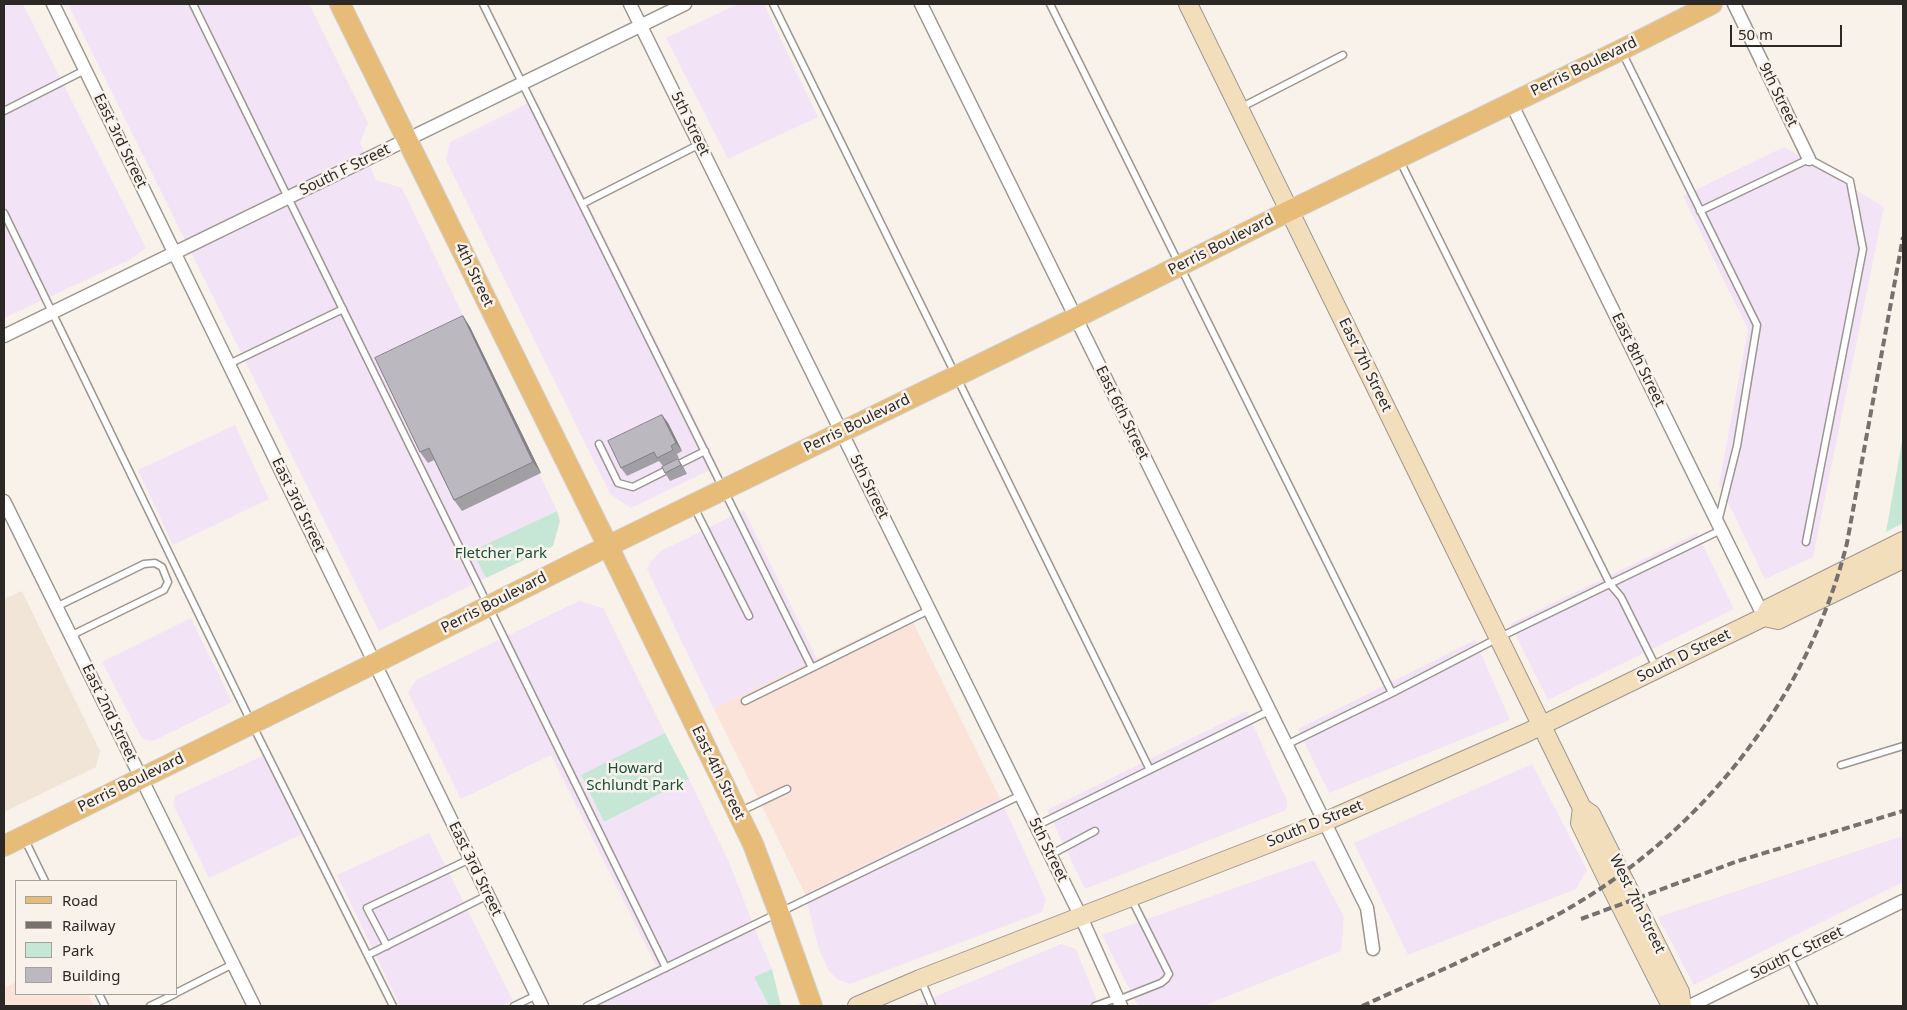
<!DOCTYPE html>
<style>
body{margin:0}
#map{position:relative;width:1907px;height:1010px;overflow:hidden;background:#f9f2eb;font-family:"Noto Sans",sans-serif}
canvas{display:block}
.frame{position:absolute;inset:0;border:5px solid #2b2826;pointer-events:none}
.legend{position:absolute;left:15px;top:880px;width:162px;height:115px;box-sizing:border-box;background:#f9f2eb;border:1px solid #a7a19c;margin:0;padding:6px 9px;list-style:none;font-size:15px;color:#2b2826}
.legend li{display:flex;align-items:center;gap:10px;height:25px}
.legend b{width:25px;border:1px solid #a7a19c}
.scale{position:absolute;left:1730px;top:25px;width:112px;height:22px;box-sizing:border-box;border:2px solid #2b2826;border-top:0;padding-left:6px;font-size:15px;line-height:18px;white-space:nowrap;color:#2b2826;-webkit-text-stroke:4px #f9f2eb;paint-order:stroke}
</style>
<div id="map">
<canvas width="1907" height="1010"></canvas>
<div class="frame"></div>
<ul class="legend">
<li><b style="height:6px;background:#e7bc79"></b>Road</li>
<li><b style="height:6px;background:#76716d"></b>Railway</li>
<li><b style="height:14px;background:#c7e7d6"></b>Park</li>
<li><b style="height:14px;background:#bbb8bf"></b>Building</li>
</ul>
<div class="scale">50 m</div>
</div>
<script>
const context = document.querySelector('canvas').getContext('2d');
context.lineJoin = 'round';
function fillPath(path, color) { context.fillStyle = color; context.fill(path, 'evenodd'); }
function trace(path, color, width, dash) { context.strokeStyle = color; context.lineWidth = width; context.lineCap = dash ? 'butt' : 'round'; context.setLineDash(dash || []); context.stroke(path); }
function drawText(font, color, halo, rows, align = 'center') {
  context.font = font + ' "Noto Sans",sans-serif'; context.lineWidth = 5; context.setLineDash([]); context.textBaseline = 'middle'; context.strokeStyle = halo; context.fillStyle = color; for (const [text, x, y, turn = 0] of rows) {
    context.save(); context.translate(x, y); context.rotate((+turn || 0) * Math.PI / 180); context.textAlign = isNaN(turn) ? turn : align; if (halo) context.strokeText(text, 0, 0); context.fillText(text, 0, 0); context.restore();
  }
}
fillPath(new Path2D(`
 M4,4H23L146,248L131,259L4,318Z
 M68,4H309L368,123L360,143L376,180L402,188L557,511L473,551L486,578L379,631Z
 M738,4H764L818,117L728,159L666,38Z
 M536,99L718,466L631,508L610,494L446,160L450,142Z
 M1784,147L1884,207L1813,557L1765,579L1719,484L1748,330L1683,196Z
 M235,425L269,499L173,545L138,470Z
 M744,510L817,659L714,709L647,569L651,561L661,551Z
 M1697,533L1734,609L1548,700L1510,624Z
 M579,601L603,608L665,733L581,776L604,822L689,779L729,862L757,934L772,969L754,977L769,1006H579L656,966L551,755L461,799L408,693L416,680Z
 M191,618L232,702L153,741L142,739L102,662Z
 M1475,640L1510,720L1329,793L1298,729Z
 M1247,711L1287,801L1286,810L1085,889L1047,810Z
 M265,755L302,834L209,878L174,806L175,796Z
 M1532,764L1587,870L1576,889L1408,955L1354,843Z
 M1000,798L1046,899L1042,912L850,984L837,979L829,971L819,950L805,894Z
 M429,833L513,1001L500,1006H400L337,875Z
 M1903,836V882L1694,985L1658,917Z
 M1314,860L1344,917L1341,951L1203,1006H1138L1102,935Z
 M1061,944L1076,949L1099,1006H913Z`), '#f3e3f6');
fillPath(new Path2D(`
 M22,591L100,751L96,767L4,812V599Z`), '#f1e5d8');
fillPath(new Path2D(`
 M909,614L1000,798L805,894L714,709Z
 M16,982V994H88L94,1006H4V988Z`), '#fce3d9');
fillPath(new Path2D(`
 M1903,436V523L1886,532Z
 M557,511L560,521L553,546L486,578L472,551Z
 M665,733L689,779L604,822L581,775Z
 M772,969L781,1006H769L754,977Z`), '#c7e7d6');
const lane = new Path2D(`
 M193,4L666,968
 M483,4L812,668
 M773,4L1150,770
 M1050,4L1392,693
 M1622,52L1757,325L1737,446L1718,522
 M1240,108L1343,55
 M4,111L85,70
 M1400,161L1610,584L1621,597L1656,667
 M582,204L700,144
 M1700,211L1809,159L1850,181L1863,249L1806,542
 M4,213L252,724L393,1006
 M229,364L343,309
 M599,444L618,483L633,487L705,451
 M694,507L749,616
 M56,607L144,564L155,563L162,567L168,582L164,590L70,636
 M745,701L929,610
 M1286,745L1392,693L1498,638L1721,530
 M1841,765L1903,746
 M741,811L787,789
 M1036,826L1269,711
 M25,840L45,881
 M1050,855L1095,831
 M387,946L367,908L470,859
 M368,955L488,895
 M1789,957L1814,1006
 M921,980L932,1006
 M176,993L233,964
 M99,994L105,1006
 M1118,1000L1161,983L1166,979L1169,974L1131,898
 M150,1006L175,994
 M514,1006L537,995
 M587,1006L1021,795
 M1095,1006L1117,998`);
const street = new Path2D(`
 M53,4L542,1006
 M630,4L1081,917L1121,1006
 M921,4L1367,908L1373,949
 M1734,4L1809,159
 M1511,103L1764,617
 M4,336L685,4
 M4,501L254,1006
 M1690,1006L1903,901`);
const secondary = new Path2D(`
 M1188,4L1582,808L1580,823L1609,883L1668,1000L1677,1006
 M1764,617L1769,608L1903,541
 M1582,808L1591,814L1680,992L1682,1006
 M857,1006L920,979L1324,822L1526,733L1764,617L1778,620L1903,559`);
const primary = new Path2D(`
 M340,4L608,546L753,844L779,913L812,1006
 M4,846L375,663L608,546L1075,318L1289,211L1621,50L1712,4`);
trace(lane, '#9c9690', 9);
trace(street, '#9c9690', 15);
trace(secondary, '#9c9690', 20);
trace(primary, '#d0d0cf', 22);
trace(lane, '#fff', 6);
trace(street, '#fff', 12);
trace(secondary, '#f3debc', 18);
trace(primary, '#e7bc79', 20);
trace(new Path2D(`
 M1581,919L1738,861L1903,811
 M1362,1006C1404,987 1447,968 1489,948C1517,935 1544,923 1571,907C1706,828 1809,695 1847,543L1903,237`), '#76716d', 4, [8, 4]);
fillPath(new Path2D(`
 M463,316L470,327L541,473L462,511L454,500L434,460L428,463L420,452Z
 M662,415L668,423L682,451L677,454L679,458L663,466L659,461L627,476L621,468Z
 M678,459L683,467L687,474L670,481L665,473Z`), '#a19ea4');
fillPath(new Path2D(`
 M463,316L470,327L541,473L533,462Z
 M662,415L668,423L682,451L676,443Z
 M678,459L683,467L687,474L681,465Z`), '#838186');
const building = new Path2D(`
 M463,316L533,462L454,500L429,448L420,452L375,358Z
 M662,415L676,443L671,446L673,450L657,458L654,452L621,468L608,441Z
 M678,459L681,465L665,473L662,467Z`);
fillPath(building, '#bbb8bf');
trace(building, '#838186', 1);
drawText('15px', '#2b2826', '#f9f2eb', [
 ["Perris Boulevard",1584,67,-26],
 ["9th Street",1778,95,64],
 ["5th Street",690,124,64],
 ["East 3rd Street",120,141,64],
 ["South F Street",345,170,-26],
 ["Perris Boulevard",1221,245,-27],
 ["4th Street",474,275,64],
 ["East 8th Street",1638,360,64],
 ["East 7th Street",1365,365,64],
 ["East 6th Street",1122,413,64],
 ["Perris Boulevard",857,424,-26],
 ["5th Street",869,487,64],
 ["East 3rd Street",298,505,64],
 ["Perris Boulevard",494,603,-27],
 ["South D Street",1684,656,-26],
 ["East 2nd Street",109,713,64],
 ["East 4th Street",718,773,64],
 ["Perris Boulevard",131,783,-26],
 ["South D Street",1315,824,-22],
 ["5th Street",1048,850,64],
 ["East 3rd Street",475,869,64],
 ["West 7th Street",1637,904,64],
 ["South C Street",1797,953,-26]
]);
drawText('15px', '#174f38', '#f9f2eb', [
 ["Fletcher Park",501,554],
 ["Howard",635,769],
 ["Schlundt Park",635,786]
]);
</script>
